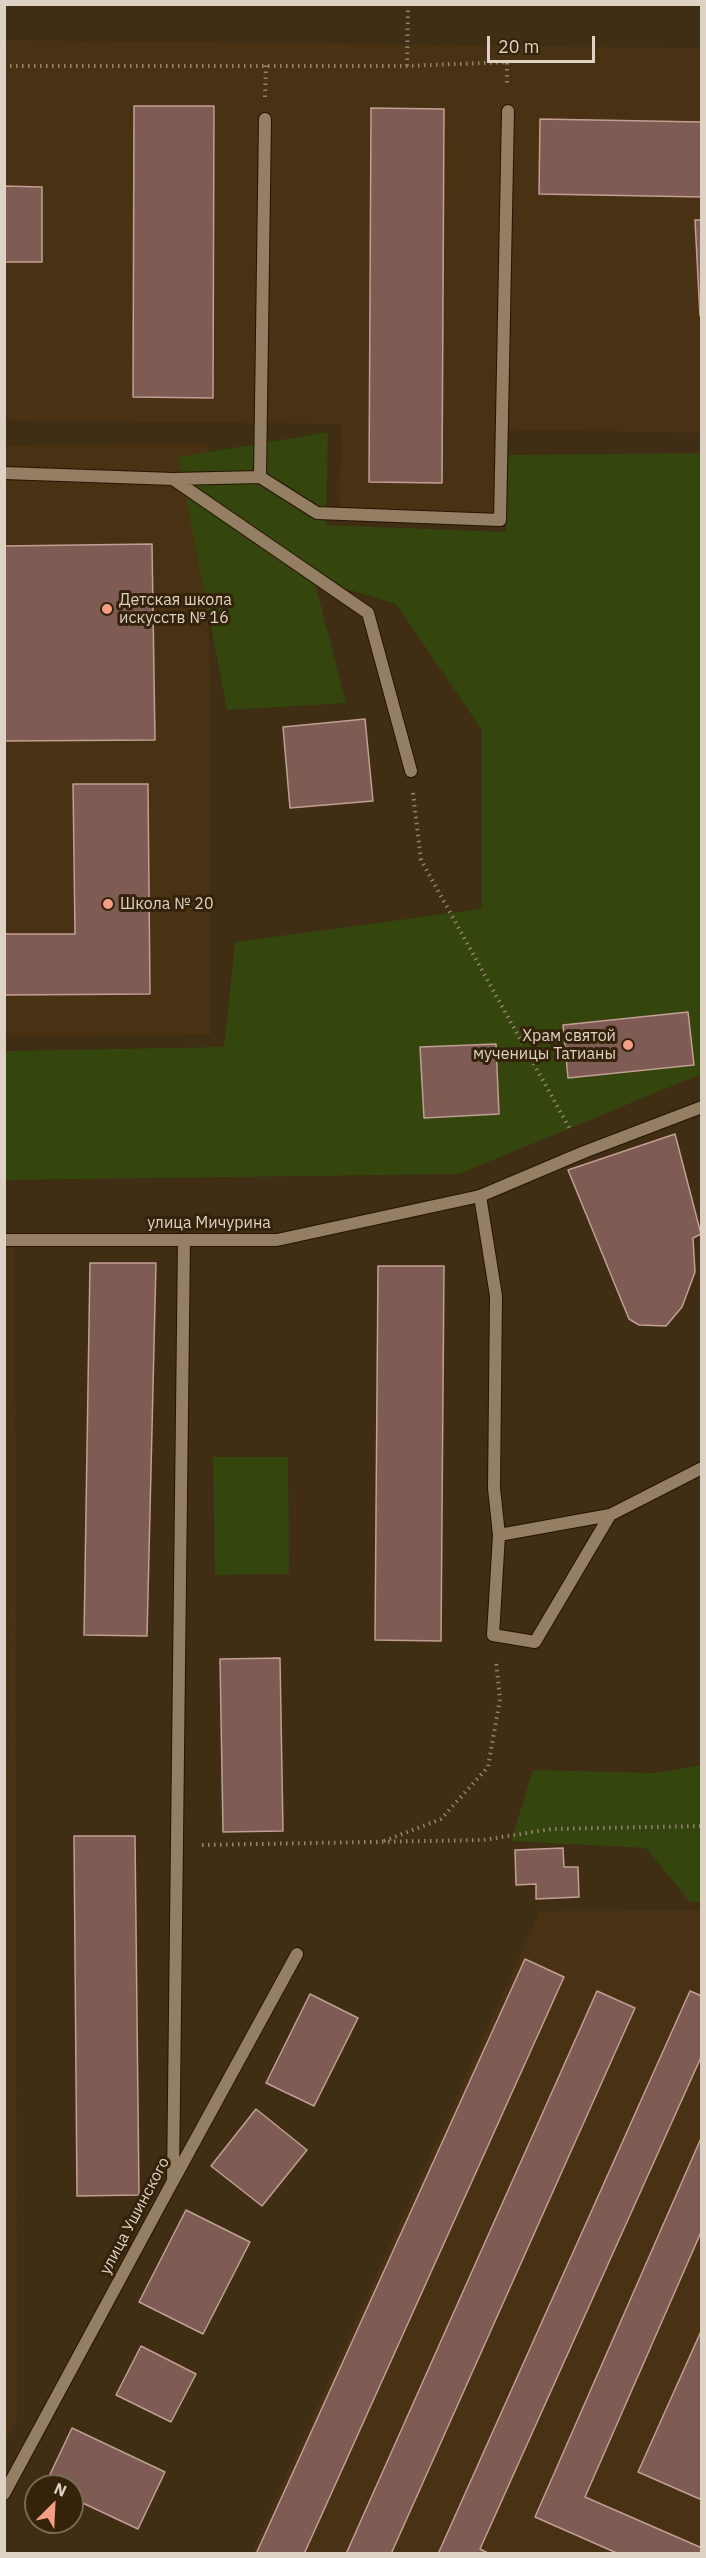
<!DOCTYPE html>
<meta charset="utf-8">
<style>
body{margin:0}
#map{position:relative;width:706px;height:2558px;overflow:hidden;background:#3f2d14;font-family:"IBM Plex Sans",sans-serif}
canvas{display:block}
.frame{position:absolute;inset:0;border:6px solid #ded2c4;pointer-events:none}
.north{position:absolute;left:24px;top:2474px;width:60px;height:60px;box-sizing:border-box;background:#34230a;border:2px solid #786954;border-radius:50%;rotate:24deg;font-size:16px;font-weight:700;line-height:24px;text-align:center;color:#ded2c4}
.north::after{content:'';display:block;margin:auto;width:21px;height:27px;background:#f49e86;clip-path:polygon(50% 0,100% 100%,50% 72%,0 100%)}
.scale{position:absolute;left:487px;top:36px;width:108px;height:27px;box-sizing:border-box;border:3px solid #ded2c4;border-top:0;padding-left:8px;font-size:18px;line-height:21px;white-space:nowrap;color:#ded2c4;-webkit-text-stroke:4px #34230a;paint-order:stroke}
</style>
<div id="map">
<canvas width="706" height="2558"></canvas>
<div class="frame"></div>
<div class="north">N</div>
<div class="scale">20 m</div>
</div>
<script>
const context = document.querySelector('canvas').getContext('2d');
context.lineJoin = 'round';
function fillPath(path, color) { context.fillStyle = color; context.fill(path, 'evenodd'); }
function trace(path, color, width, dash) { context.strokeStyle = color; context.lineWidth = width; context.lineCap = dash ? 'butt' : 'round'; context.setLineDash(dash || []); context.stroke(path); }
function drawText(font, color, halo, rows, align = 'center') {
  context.font = font + ' "IBM Plex Sans",sans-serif'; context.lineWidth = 6; context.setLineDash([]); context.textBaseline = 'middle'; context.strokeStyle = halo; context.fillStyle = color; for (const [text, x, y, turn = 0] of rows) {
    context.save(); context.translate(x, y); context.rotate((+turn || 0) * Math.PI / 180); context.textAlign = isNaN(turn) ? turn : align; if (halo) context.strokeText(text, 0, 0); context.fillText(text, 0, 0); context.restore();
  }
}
fillPath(new Path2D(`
 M4,40L701,48V433L494,429V522L339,518L341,424L5,420Z
 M208,444L211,1035L5,1036L4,445Z
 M5,1248H15L17,2418L5,2444Z
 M701,1910V2553L251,2554L540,1911Z`), '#493213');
fillPath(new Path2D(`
 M328,432L326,525L506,532L508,455L701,453V1074L459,1174L5,1180L4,1051L224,1047L235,942L482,909V730L396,604L314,579L346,703L227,710L178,457Z
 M213,1457H288L289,1574L215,1575Z
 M701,1765V1902H690L646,1848L511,1841L533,1770L655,1773Z`), '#34460e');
const building = new Path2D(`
 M134,106H214L213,398L133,397Z
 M371,108L444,109L442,483L369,482Z
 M540,119L702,122V197L539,194Z
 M4,186L42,187V262H4Z
 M695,220H702V316H700Z
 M152,544L155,740L4,741V546Z
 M365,719L373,801L290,808L283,727Z
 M73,784H148L150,994L4,995V934H75Z
 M688,1012L694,1065L568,1078L563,1025Z
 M496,1044L499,1114L424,1118L420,1047Z
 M675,1134L701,1234L693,1238L695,1272L682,1307L666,1326L639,1325L629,1319L568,1170Z
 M90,1263H156L147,1636L84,1635Z
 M378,1266H444L441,1641L375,1640Z
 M280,1658L283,1831L223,1832L220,1659Z
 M74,1836H135L139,2195L77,2196Z
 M563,1848L564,1867H578L579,1897L536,1899V1884L516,1885L515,1850Z
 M525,1959L564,1977L304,2554H256Z
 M597,1991L635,2008L391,2554H346Z
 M690,1991L702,1996V2055L480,2549L490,2554H438Z
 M310,1994L358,2018L314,2106L266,2083Z
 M256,2109L307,2150L262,2206L211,2166Z
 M702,2136V2230L585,2497L702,2548V2554H619L535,2517Z
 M186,2210L250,2242L203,2334L139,2302Z
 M702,2329V2500L638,2472Z
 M141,2346L196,2374L171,2422L116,2395Z
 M72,2428L165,2472L138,2529L72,2498V2486L45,2485Z`);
fillPath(building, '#7e5c54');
trace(building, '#c39e94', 1.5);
const lane = new Path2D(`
 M4,473L173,479L368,613L411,771
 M260,477L265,119
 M173,479L260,477L317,513L500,520L508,111
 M610,1515L535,1642L493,1635L499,1535L494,1488L496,1296L480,1196L584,1152L702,1107
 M499,1535L610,1515L702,1468
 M173,2181L297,1954`);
const street = new Path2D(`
 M4,1240H277L480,1196
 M4,2494L173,2181L184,1240`);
trace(lane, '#251400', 14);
trace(street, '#251400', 14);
trace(new Path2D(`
 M4,66H407L507,62V87
 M407,66L408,4
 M265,97L266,64
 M413,793L421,860L571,1131
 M384,1841L441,1819L488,1767L500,1699L496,1661
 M202,1845L483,1840L552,1829L702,1826`), '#928370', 4, [1.5, 4.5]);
trace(lane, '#947e64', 12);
trace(street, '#947e64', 12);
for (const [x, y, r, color] of [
 [107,609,6,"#f49e86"],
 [108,904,6,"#f49e86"],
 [628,1045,6,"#f49e86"]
]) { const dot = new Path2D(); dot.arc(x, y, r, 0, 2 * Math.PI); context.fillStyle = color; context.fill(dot); trace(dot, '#34230a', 2); }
drawText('16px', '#ded2c4', '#34230a', [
 ["Детская школа",119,600],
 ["искусств № 16",119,618],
 ["Школа № 20",120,904],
 ["Храм святой",616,1036,"right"],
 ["мученицы Татианы",616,1054,"right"]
], 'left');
drawText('16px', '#ded2c4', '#34230a', [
 ["улица Мичурина",209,1223],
 ["улица Ушинского",135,2216,-62]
]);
</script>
